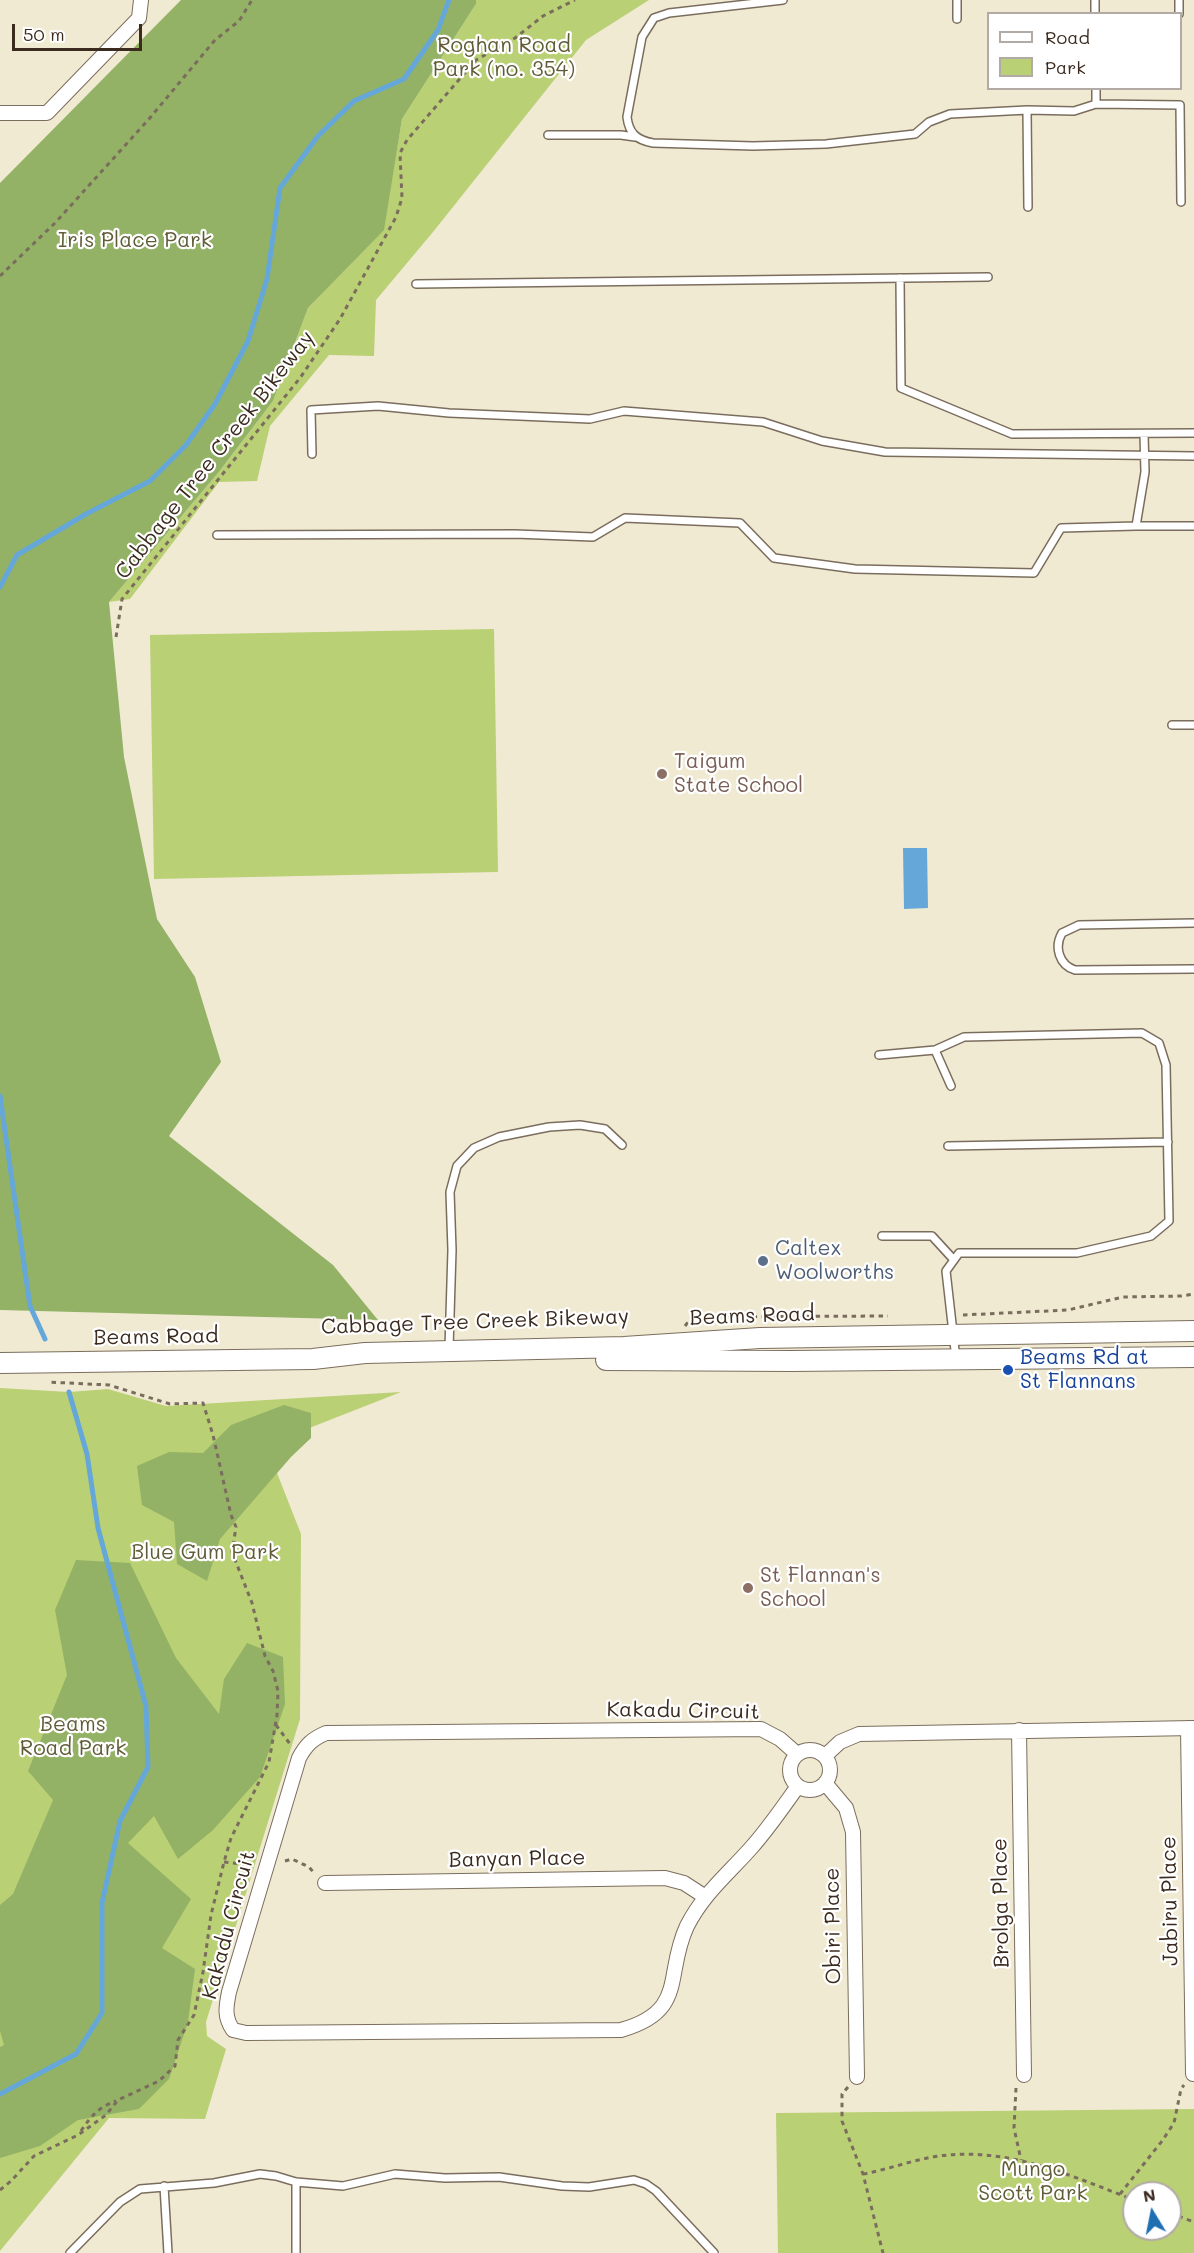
<!DOCTYPE html>
<style>
body{margin:0}
#map{position:relative;width:1194px;height:2253px;overflow:hidden;background:#f1ead3;font-family:Mali,sans-serif}
canvas{display:block}
.legend{position:absolute;left:987px;top:12px;width:195px;height:78px;box-sizing:border-box;background:#fff;border:2px solid #b1aaa5;margin:0;padding:8px 10px;list-style:none;font-size:18px;color:#3b2a1e}
.legend li{display:flex;align-items:center;gap:12px;height:30px}
.legend b{width:30px;border:2px solid #b1aaa5}
.north{position:absolute;left:1122px;top:2181px;width:60px;height:60px;box-sizing:border-box;background:#fff;border:2px solid #b1aaa5;border-radius:50%;rotate:350deg;font-size:16px;font-weight:700;line-height:24px;text-align:center;color:#3b2a1e}
.north::after{content:'';display:block;margin:auto;width:21px;height:27px;background:#1f6fb2;clip-path:polygon(50% 0,100% 100%,50% 72%,0 100%)}
.scale{position:absolute;left:12px;top:24px;width:130px;height:27px;box-sizing:border-box;border:3px solid #3b2a1e;border-top:0;padding-left:8px;font-size:18px;line-height:21px;white-space:nowrap;color:#3b2a1e;-webkit-text-stroke:4px #fff;paint-order:stroke}
</style>
<div id="map">
<canvas width="1194" height="2253"></canvas>
<ul class="legend">
<li><b style="height:8px;background:#fff"></b>Road</li>
<li><b style="height:16px;background:#bad075"></b>Park</li>
</ul>
<div class="north">N</div>
<div class="scale">50 m</div>
</div>
<script>
const context = document.querySelector('canvas').getContext('2d');
context.lineJoin = 'round';
function fillPath(path, color) { context.fillStyle = color; context.fill(path, 'evenodd'); }
function trace(path, color, width, dash) { context.strokeStyle = color; context.lineWidth = width; context.lineCap = dash ? 'butt' : 'round'; context.setLineDash(dash || []); context.stroke(path); }
function drawText(font, color, halo, rows, align = 'center') {
  context.font = font + ' Mali,sans-serif'; context.lineWidth = 4.5; context.setLineDash([]); context.textBaseline = 'middle'; context.strokeStyle = halo; context.fillStyle = color; for (const [text, x, y, turn = 0] of rows) {
    context.save(); context.translate(x, y); context.rotate((+turn || 0) * Math.PI / 180); context.textAlign = isNaN(turn) ? turn : align; if (halo) context.strokeText(text, 0, 0); context.fillText(text, 0, 0); context.restore();
  }
}
fillPath(new Path2D(`
 M476,0H649L586,40L433,232L376,300L374,356L329,355L270,426L257,481L219,482L130,599L109,602L218,473L273,401L308,308L383,230L402,119L476,4Z
 M494,629L498,872L154,879L150,635Z
 M0,1388L69,1392L108,1389L166,1406L401,1392L266,1445L301,1534L300,1719L206,2022L207,2036L226,2049L205,2119L109,2118L0,2251Z
 M1194,2109V2253H778L776,2113ZM1134,2193H1170V2229H1134Z`), '#bad075');
fillPath(new Path2D(`
 M181,0H476V4L402,119L384,230L308,308L273,401L218,473L109,602L124,757L157,919L195,977L221,1062L169,1136L333,1265L378,1320L0,1310V183Z
 M284,1405L311,1413V1438L291,1457L220,1539L207,1581L177,1564L174,1522L142,1505L137,1466L169,1452L203,1453L231,1425Z
 M76,1560L130,1563L176,1658L219,1714L224,1679L247,1643L283,1657L285,1704L260,1777L213,1830L178,1859L154,1816L128,1843L191,1899L162,1948L195,1969L188,2022L169,2079L139,2109L78,2120L40,2146L0,2158V2047L4,2045L0,2031V1905L13,1894L53,1800L28,1771L67,1675L55,1610Z`), '#93b266');
fillPath(new Path2D(`
 M903,848H927L928,908L904,909Z`), '#66a7da');
trace(new Path2D(`
 M0,587L17,555L86,514L150,481L186,445L215,404L248,341L267,279L280,188L318,136L354,101L404,79L438,30L449,0
 M0,1096L30,1306L45,1339
 M0,2094L76,2054L102,2013V1903L120,1821L148,1767L146,1706L98,1528L87,1454L69,1392`), '#66a7da', 5);
const service = new Path2D(`
 M783,0L669,13L654,18L642,37L627,117C629,133 636,140 653,143L753,146L826,144L915,134L929,122L950,114L1027,110L1074,111L1096,104L1180,105L1181,202
 M957,0V19
 M1095,0V14
 M1179,0V14
 M1096,88V104
 M1027,110L1028,207
 M548,135H621L635,137
 M900,278L901,388L1012,434L1194,433
 M416,284L988,277
 M312,454L311,410L378,406L449,413L590,419L624,411L763,422L822,441L885,452L1194,456
 M1136,526H1194
 M217,535L515,534L593,537L625,518L740,523L774,558L855,569L1034,573L1061,528L1136,526L1145,472L1144,434
 M1172,725H1194
 M1194,923L1079,925L1062,933C1054,947 1059,965 1075,970L1194,969
 M935,1050L951,1086
 M879,1055L935,1050L964,1037L1142,1033L1159,1043L1166,1065L1169,1221L1151,1236L1077,1253H959L946,1271L956,1359
 M948,1146L1168,1142
 M882,1236H932L954,1260
 M449,1348L452,1250L450,1192L457,1166L474,1148L499,1137L549,1127L580,1125L605,1129L622,1145
 M296,2182V2253
 M164,2186L168,2253
 M70,2253L120,2202L140,2189L214,2183L260,2174L276,2176L296,2182L343,2186L395,2174L445,2178L499,2177L562,2186L589,2187L634,2180L646,2184L656,2191L714,2253`);
const minor = new Path2D(`
 M0,113H47L139,18L141,0
 M1188,1728L1193,2074
 M1019,1730L1024,2075
 M790 1770a20 20 0 1 1 40 0a20 20 0 1 1-40 0Z
 M797,1754L780,1739L761,1729L326,1733C312,1739 306,1745 299,1758L229,1992C226,2007 224,2017 233,2030L246,2033L621,2030C688,2011 664,1975 687,1926C704,1893 727,1875 751,1848C768,1829 783,1807 798,1786
 M825,1756L840,1742L859,1734L1194,1728
 M825,1783L846,1808L853,1832L857,2077
 M325,1883L665,1878L684,1883L704,1896`);
const secondary = new Path2D(`
 M606,1360L791,1361L1194,1357
 M0,1363L313,1359L365,1353L624,1347L760,1338L1194,1331`);
trace(service, '#7b6d5d', 10);
trace(minor, '#7b6d5d', 16);
trace(secondary, '#7b6d5d', 22);
trace(new Path2D(`
 M0,276L55,223L149,119L215,40L239,21L252,0
 M116,637L122,599L300,378L340,319L396,217L402,198L400,153L407,140L476,60L515,38L543,16L575,0
 M963,1315L1068,1310L1123,1297L1181,1296L1194,1294
 M685,1326L692,1317L888,1316
 M276,1725L290,1744
 M285,1861L292,1859L309,1867L315,1874
 M224,1862L252,1865
 M848,2087L842,2094V2121L863,2174L883,2253
 M1016,2088L1014,2128L1021,2160
 M81,2131C91,2116 99,2107 116,2101
 M863,2174C891,2169 920,2157 948,2155C1014,2149 1074,2177 1134,2200
 M0,2190L11,2181L34,2156L78,2135L106,2115L118,2100L159,2081L175,2066L178,2040L194,2015L203,1972L211,1915L224,1862L231,1838L269,1762L277,1715L278,1691L273,1671L265,1656L252,1603L232,1552L236,1527L231,1515L213,1435L203,1403L170,1404L109,1385L47,1382
 M1120,2194L1162,2141L1174,2123L1181,2089L1184,2085
 M1170,2213L1194,2222`), '#7b6d5d', 3, [4.5, 4.5]);
trace(service, '#fff', 7);
trace(minor, '#fff', 14);
trace(secondary, '#fff', 20);
for (const [x, y, r, color] of [
 [662,774,6,"#8d6e63"],
 [763,1261,6,"#5c6f8a"],
 [1008,1370,6,"#1a4fb4"],
 [748,1588,6,"#8d6e63"]
]) { const dot = new Path2D(); dot.arc(x, y, r, 0, 2 * Math.PI); context.fillStyle = color; context.fill(dot); trace(dot, '#fff', 2); }
drawText('21px', '#615c38', '#fff', [
 ["Roghan Road",504,46],
 ["Park (no. 354)",504,70],
 ["Iris Place Park",135,241],
 ["Blue Gum Park",205,1553],
 ["Beams",73,1725],
 ["Road Park",73,1749],
 ["Mungo",1033,2170],
 ["Scott Park",1033,2194]
]);
drawText('21px', '#3b2a1e', '#fff', [
 ["Cabbage Tree Creek Bikeway",215,455,-52],
 ["Beams Road",752,1316,-2],
 ["Cabbage Tree Creek Bikeway",475,1322,-2],
 ["Beams Road",156,1337,-1],
 ["Kakadu Circuit",683,1711,1],
 ["Banyan Place",517,1859,-1],
 ["Jabiru Place",1170,1901,-91],
 ["Brolga Place",1001,1903,-91],
 ["Kakadu Circuit",229,1925,-75],
 ["Obiri Place",833,1926,-91]
]);
drawText('21px', '#785e54', '#fff', [
 ["Taigum",674,762],
 ["State School",674,786],
 ["St Flannan's",760,1576],
 ["School",760,1600]
], 'left');
drawText('21px', '#4e5e75', '#fff', [
 ["Caltex",775,1249],
 ["Woolworths",775,1273]
], 'left');
drawText('21px', '#164399', '#fff', [
 ["Beams Rd at",1020,1358],
 ["St Flannans",1020,1382]
], 'left');
</script>
